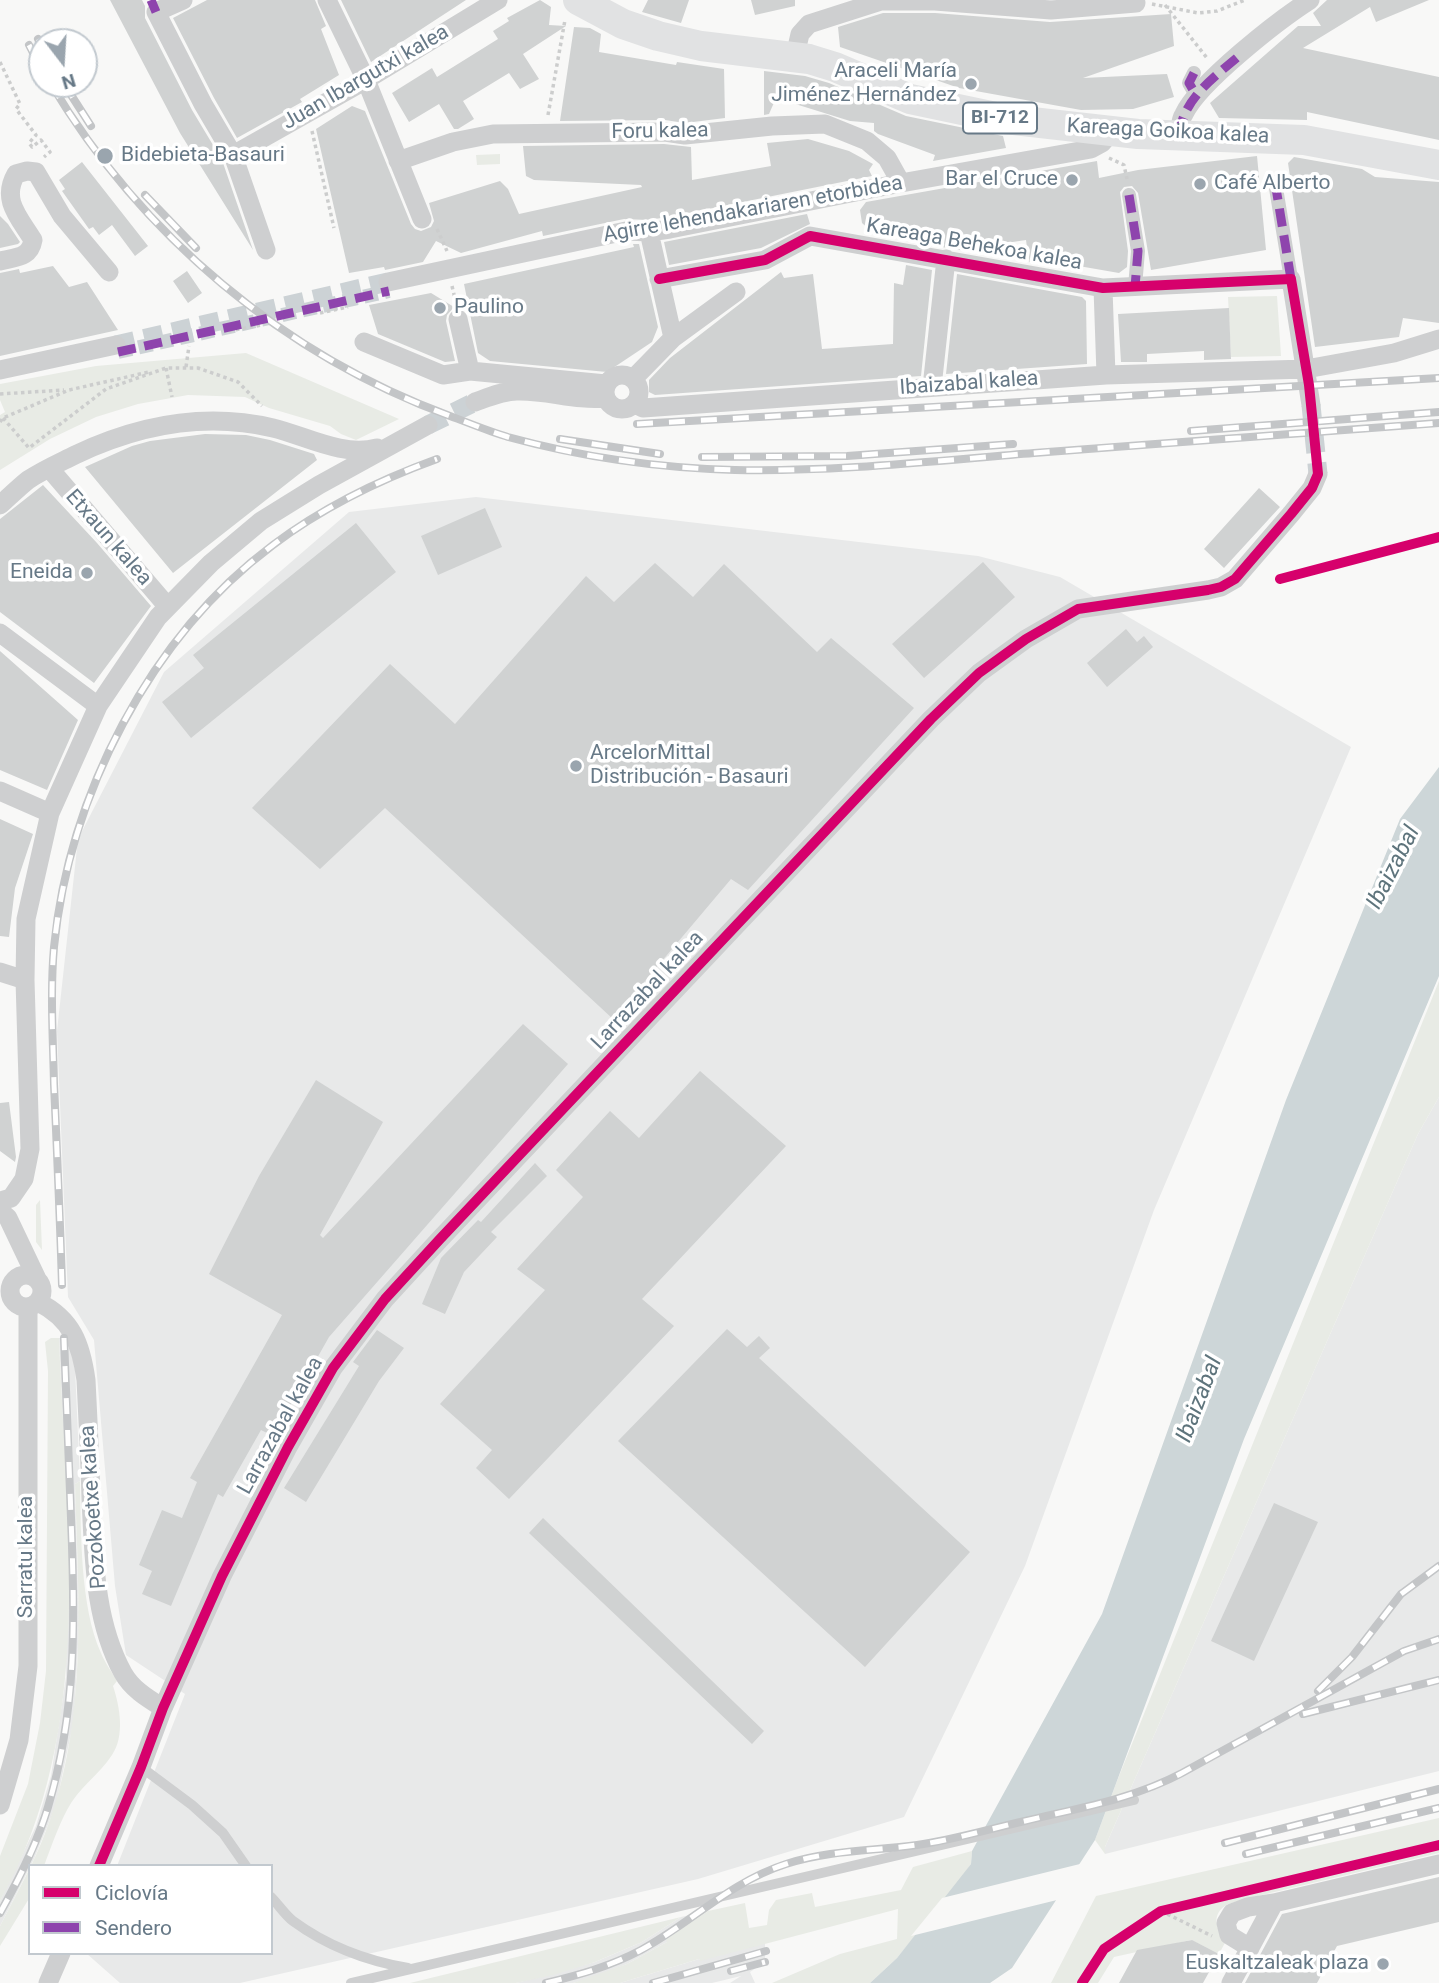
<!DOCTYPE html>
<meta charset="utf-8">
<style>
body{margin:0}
#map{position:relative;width:1439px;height:1983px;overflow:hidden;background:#f8f8f7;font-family:Roboto,sans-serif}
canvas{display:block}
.legend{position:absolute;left:28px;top:1864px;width:245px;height:91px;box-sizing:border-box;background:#fff;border:2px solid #c2c9cf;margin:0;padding:9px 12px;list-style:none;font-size:21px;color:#677987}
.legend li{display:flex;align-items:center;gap:14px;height:35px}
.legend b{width:35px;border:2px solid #c2c9cf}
.north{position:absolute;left:28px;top:28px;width:70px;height:70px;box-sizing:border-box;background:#fff;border:2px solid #c2c9cf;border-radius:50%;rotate:163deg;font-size:19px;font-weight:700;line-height:28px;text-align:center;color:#677987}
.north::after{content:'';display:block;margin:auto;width:24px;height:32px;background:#9aa5ae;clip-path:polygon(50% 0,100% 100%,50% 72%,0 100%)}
</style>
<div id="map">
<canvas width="1439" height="1983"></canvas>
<ul class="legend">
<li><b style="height:9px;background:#d6006c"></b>Ciclovía</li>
<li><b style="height:9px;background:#8e44ad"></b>Sendero</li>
</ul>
<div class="north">N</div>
</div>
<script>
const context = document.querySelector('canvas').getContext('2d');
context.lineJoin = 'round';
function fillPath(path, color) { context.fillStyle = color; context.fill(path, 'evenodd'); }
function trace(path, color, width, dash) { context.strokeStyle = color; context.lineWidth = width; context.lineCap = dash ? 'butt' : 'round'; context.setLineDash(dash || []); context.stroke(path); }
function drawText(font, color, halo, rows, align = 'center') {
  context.font = font + ' Roboto,sans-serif'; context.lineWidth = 7; context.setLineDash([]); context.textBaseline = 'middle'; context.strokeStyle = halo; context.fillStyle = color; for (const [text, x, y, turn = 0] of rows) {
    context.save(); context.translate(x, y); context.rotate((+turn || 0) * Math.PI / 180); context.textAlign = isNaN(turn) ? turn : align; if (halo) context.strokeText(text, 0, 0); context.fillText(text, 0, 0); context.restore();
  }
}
fillPath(new Path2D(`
 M476,497L978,556L1060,577L1351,747L1154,1210L1025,1566L904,1817L698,1879L240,1983H120L86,1953H271V1866H117L185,1694L126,1655L115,1586L94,1340L68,1297L57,1031L78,839L164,672L349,512Z
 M1439,1097V1771L1105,1854V1847L1418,1134Z
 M59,1338H67L75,1367L80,1481L75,1484L79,1626L74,1719L56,1805L34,1859L0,1926V1901L36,1826L51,1776L66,1677L67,1520Z
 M708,1911L667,1939V1942L627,1964L592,1978L573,1983H516L595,1962L642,1942L681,1917Z
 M765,1943V1962L750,1972L755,1983H730L741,1976L712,1983H620L699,1959L700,1960Z`), '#e8e9e9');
fillPath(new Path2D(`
 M500,154V164L477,165L476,155Z
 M1277,296L1281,356L1231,357L1228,297Z
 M246,353L399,419L356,440L341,434L330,426L269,408L245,397L188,395L138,404L96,417L50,439L0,470V415L5,412L0,400V384L96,366Z
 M1439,981V1097L1418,1134L1105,1847V1854L1095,1840L1117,1781Z
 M40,1200L42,1250L36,1242V1205Z
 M51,1338H59C66,1526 97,1730 0,1901V1856L28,1784L40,1723L46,1671L48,1371L45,1342Z
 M80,1481C81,1532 80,1607 101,1653C105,1663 112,1672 117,1681L113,1686C120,1707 125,1736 112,1755C99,1775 78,1788 67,1810C58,1827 51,1847 44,1866H31C90,1745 79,1614 75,1484Z
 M1439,1818V1853L1241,1900C1236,1902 1229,1903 1225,1906C1211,1915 1216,1932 1227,1939L1219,1954L1191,1940L1114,1957L1098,1983H1051L1096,1896Z
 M972,1851L971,1864L958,1884L897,1958L870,1983H772L840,1954L897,1939L898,1909L700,1961L699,1959L620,1983H573L627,1964L667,1942L666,1939L708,1911L745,1903L749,1928L767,1925L769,1910L776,1900L812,1893L815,1907L901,1890L913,1867Z
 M30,1868V1897L0,1946V1926Z
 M681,1917L642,1942L595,1962L553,1975L516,1983H410Z`), '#e8ebe5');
fillPath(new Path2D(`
 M1439,767V976L1244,1439L1095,1840L1012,1968L990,1983H870L897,1958L971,1864L972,1851L1102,1614L1286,1100L1400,819Z`), '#cdd6d8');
fillPath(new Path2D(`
 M1084,1863L1061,1899L911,1936L942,1898Z`), '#f8f8f7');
fillPath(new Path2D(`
 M110,0H142L145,6V18L192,110L222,160L253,250L180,133Z
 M207,0H315L326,26L321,29L339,75L300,99L302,102L237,138L214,98L173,18Z
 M341,0H466L371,62Z
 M540,0L551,7L549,25L566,26L523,54L539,79L520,89L509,73L463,101L474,119L458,129H454L439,104L409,122L392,93L432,68L437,77L498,39L493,31L509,21L507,18Z
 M648,0H689L681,23L642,12Z
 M751,0H795V6L755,15Z
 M1327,0H1429L1376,22L1370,7L1303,48L1439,77V140L1307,112V120L1219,118L1210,103L1298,26H1321L1313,13Z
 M883,13H935L1050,22L1171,14L1174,46L1083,78L1167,74L1174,97L1133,109L1081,110L959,88L840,47L838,27Z
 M574,27L590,28L601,34L599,52L676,65L677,62L724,69L725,118L685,123L665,120L560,121Z
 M764,71L805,76L829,83L906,116L1003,136L1006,148L933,161L935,155L878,134L874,131V123L850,121L776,98L769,114L764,115Z
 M352,106L365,111L411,224L415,229L421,231L431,227L434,221L429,203L500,181L508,189L519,214L642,187L641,185L534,180L526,176L523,146L664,144L691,147L692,180L771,166L767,143L808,139L849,151L873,164L869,170L872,176L668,217L648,220L624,219L543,236L542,231L461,253L436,241L423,262L385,270L384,267L349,273L316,129Z
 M1257,156L1266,250L1151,270L1138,193L1132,186L1124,187L1120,192L1128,251L1127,267L1119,273L1050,261L1056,267L1029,262L1026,240L959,250L925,244L921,228L873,233L862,223L860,210L866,202L1097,161L1099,178L1138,170Z
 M1294,157L1362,169L1375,177L1439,182V323L1403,318L1399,337L1315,347L1288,163Z
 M82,162L148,246L135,256L112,225L99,235L93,227L89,229L62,191L65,189L59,180Z
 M807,214L810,224L761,248L669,265L664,242Z
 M0,216L8,224L20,242L18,244L0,248Z
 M633,244H639L658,327L652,342L607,372L490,361L478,353L464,284L634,247Z
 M906,265L932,270L921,376L655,395L649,392V380L670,358L781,272L784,278L813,274L822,349L893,344L894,283L903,285Z
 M53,266L69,287L87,282L118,330L0,356V273L19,269L20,273Z
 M187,271L202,293L188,303L173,281Z
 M957,274L1082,297L1086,301L1087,364L946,374Z
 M431,293L454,307L447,315L446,321L455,361L445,362L378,334L369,305Z
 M1229,308L1231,359L1204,360V351L1147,354V362H1121L1118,314Z
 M205,434L246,435L270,440L314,454L317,460L173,573L85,467L132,446L150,441Z
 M43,485L97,543L151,606L94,683L0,612V519Z
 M1259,488L1280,507L1224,568L1204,549Z
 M485,508L502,547L438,575L421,536Z
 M356,523L396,572L191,738L162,702L204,668L193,655Z
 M983,562L1015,597L924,678L892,644Z
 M655,563L693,597L724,564L817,652L831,638L914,708L748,890L731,879L613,1019L385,808L320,869L252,808L390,664L455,724L586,576L614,602Z
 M1126,629L1137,642L1144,636L1153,647L1107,687L1087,663Z
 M0,651L78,720L47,790L0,770Z
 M0,819L33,834L15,888L9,937L0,936Z
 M523,1024L568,1064L329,1337L273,1436L261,1430L223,1497L218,1494L171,1606L142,1594L152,1571L139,1565L162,1510L182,1518L197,1482L190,1478L282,1315L209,1274L259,1176L316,1080L383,1122L320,1235L323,1238Z
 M700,1071L786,1146L642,1299L674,1326L509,1499L476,1468L492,1450L440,1404L545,1290L517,1269L583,1197L556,1170L610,1111L639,1138Z
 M9,1102L16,1157L15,1162L0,1151V1103Z
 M535,1163L547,1176L491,1232L497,1237L464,1272L445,1314L422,1304L441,1258L478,1220L481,1222Z
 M727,1329L747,1347L759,1336L770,1348L759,1358L970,1552L865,1667L618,1441Z
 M377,1330L404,1348L379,1381L306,1502L284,1488L359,1366L353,1362Z
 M1274,1503L1318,1522L1254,1661L1211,1641Z
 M543,1518L764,1731L752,1744L529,1533Z
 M1439,1877V1922L1337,1946L1317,1983H1245L1282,1914Z
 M1192,1940L1219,1954L1203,1983H1119L1137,1950Z`), '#d0d2d2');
trace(new Path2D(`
 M118,352L389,291`), '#ccd2d5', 14, [14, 7]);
trace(new Path2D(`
 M116,345L388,282
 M1311,405L1318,474
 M428,425L475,402`), '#ccd2d5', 19, [19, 10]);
trace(new Path2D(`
 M1152,4L1198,13L1217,11L1245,0
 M1165,5L1207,58
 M0,62L20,104L16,109L36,135L29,143L32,147L41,140L50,152L44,157
 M548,115L565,20
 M312,131L334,228
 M1109,158L1124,165L1127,179
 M437,229L447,251
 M452,286L456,303
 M320,313L348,307
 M229,331L262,325
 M186,367L189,346
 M166,368L172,397
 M0,394L64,390
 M3,418L29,448L106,389L166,368H198L238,382L262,406
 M0,422L3,418L69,390L149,372
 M1161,1911L1212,1936`), '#cccdcd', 3.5, [3.5, 3.5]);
trace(new Path2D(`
 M141,1767L192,1805L223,1833L246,1866
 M271,1897C278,1904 285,1915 293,1921C327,1946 367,1961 408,1968
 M351,1983L1134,1800`), '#cecfd0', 10);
trace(new Path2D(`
 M1194,73L1189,83L1196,95
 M1275,182L1291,279
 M1129,195L1138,251L1135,287`), '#cecfd0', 14);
trace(new Path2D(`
 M183,0L156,12L203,104L233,155L266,250
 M327,0L366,80L422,219
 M795,56L800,34L809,24L881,1H935L1051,10L1136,3
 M1179,135C1180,128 1180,120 1184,114C1199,82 1279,20 1310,0
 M233,155L366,80L498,0
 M398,161L453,142L493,134L665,132L685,135L772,126L825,124L867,141L887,158L901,183
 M649,232L673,338
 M0,261C16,257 30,258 33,240C19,217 1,200 16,174L27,171L36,172L62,216L109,272
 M659,279L765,260L810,236L1103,288L1291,279L1311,405
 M388,282L626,231L649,232L670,229L901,183L1091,149L1102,143L1112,131
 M1103,288L1106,375
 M458,319L470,371L606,384
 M364,342L443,375L470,371
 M0,370L116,345
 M605 392a17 17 0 1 1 34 0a17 17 0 1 1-34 0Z
 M633,379L673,338L736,292
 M932,387L946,259
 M475,402C489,397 503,391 517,391C547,390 576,401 605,398
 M635,404L643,408L1106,375L1306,369L1394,353L1439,339
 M49,468L168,607
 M0,505C9,497 18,488 28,480C43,470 59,463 75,455C138,425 205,412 273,428C306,436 342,457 377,448
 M0,633L98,706
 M0,791L50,813
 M0,972L25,980
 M0,1201L11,1198L24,1179L30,1149L25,980L26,919L50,813L98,706L158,617L211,563L261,521L319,485L428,425
 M0,1211L8,1218L38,1281
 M10 1291a16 16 0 1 1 32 0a16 16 0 1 1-32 0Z
 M38,1302C72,1319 81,1344 86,1380C88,1420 90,1459 91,1499C94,1557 94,1620 123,1673C132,1689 147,1698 163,1708
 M0,1805L19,1740L28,1666V1307
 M99,1866L141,1767L163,1708L222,1576L288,1447L333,1368L385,1299L440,1239L931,719L979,673L1026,639L1078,609L1208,590L1221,587L1235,579L1291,514L1312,488L1318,474
 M1250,1948L1229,1935L1226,1923L1232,1913L1248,1907L1274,1903
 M48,1983L61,1953
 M1231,1983L1274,1903L1439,1864`), '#cecfd0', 19);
trace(new Path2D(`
 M578,0L623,24L658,36L701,46L809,59L835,67L910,99L1005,119L1138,134L1304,140L1439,165`), '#e1e2e3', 30);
const rail = new Path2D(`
 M38,39L42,46
 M29,45L42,70
 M51,84C142,236 284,355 450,416C469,423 488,431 508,437C581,457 658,468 735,470C834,472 934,461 1034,453C1169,443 1304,433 1439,423
 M64,84L91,126
 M145,195L196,248
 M637,424L1439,378
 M1191,431L1439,412
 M560,439L660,454
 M702,457L847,456L1013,444
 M62,1285C60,1218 57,1151 54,1084C53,1038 50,992 54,947C69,795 150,637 273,545C322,508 379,480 437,459
 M1318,1691L1352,1657L1401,1594L1439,1566
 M1303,1714L1439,1680
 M1225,1843L1439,1789
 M1246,1854L1439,1808
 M0,1913C19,1879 37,1844 48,1807C77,1710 75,1618 71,1518C69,1458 66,1398 64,1338
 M731,1971L765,1962
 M546,1983C579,1975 611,1966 641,1950C691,1923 730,1882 786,1864C829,1850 873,1851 917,1845C953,1840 989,1829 1025,1821C1079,1808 1133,1799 1182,1773L1404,1651L1439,1639
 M653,1983L766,1951`);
trace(rail, '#c3c5c7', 8);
trace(rail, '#fff', 5, [16]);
trace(new Path2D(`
 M151,0L156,12
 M1194,73L1189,83L1196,95
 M1179,135C1183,99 1213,78 1239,56
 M1275,182L1291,279
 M1129,195L1138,251L1135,287
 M118,352L389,291`), '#8e44ad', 9, [18, 9]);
trace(new Path2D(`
 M1280,579L1439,537
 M99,1866L141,1767L163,1708L222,1576L288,1447L333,1368L385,1299L440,1239L931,719L979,673L1026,639L1078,609L1208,590L1221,587L1235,579L1291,514L1312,488L1318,474L1309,385L1291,279L1103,288L810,236L765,260L659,279
 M1082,1983L1104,1949L1161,1911L1439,1845`), '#d6006c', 10);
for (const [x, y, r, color] of [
 [971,84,7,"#9aa5ae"],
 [105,156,9,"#9aa5ae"],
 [1072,180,7,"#9aa5ae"],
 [1200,184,7,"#9aa5ae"],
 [440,308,7,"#9aa5ae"],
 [87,573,7,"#9aa5ae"],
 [576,766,7,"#9aa5ae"],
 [1383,1964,7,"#9aa5ae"]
]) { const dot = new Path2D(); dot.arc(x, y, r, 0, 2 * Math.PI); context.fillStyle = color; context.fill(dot); trace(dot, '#fff', 2.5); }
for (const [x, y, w] of [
 [1000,118,74]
]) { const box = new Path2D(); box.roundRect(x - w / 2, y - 15.5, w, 31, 5); context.fillStyle = '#fff'; context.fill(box); trace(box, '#677987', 2); }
drawText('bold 19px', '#677987', null, [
 ["BI-712",1000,118]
]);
drawText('21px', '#677987', '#fff', [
 ["Araceli María",957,72],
 ["Jiménez Hernández",957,96],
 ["Bidebieta-Basauri",121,156,"left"],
 ["Bar el Cruce",1058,180],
 ["Café Alberto",1214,184,"left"],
 ["Paulino",454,308,"left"],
 ["Eneida",73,573],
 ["ArcelorMittal",590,754,"left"],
 ["Distribución - Basauri",590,778,"left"],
 ["Euskaltzaleak plaza",1369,1964]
], 'right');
drawText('21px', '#677987', '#fff', [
 ["Juan Ibargutxi kalea",366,78,-30],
 ["Foru kalea",660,132,-1],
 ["Kareaga Goikoa kalea",1168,132,3],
 ["Agirre lehendakariaren etorbidea",753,210,-10],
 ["Kareaga Behekoa kalea",974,245,10],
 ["Ibaizabal kalea",969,384,-4],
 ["Etxaun kalea",108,538,49],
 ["Larrazabal kalea",648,991,-47],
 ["Larrazabal kalea",281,1426,-61],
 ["Pozokoetxe kalea",94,1507,-94],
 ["Sarratu kalea",27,1557,-90]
]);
drawText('italic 23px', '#5e747c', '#fff', [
 ["Ibaizabal",1394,868,-63],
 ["Ibaizabal",1200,1400,-69]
]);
</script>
